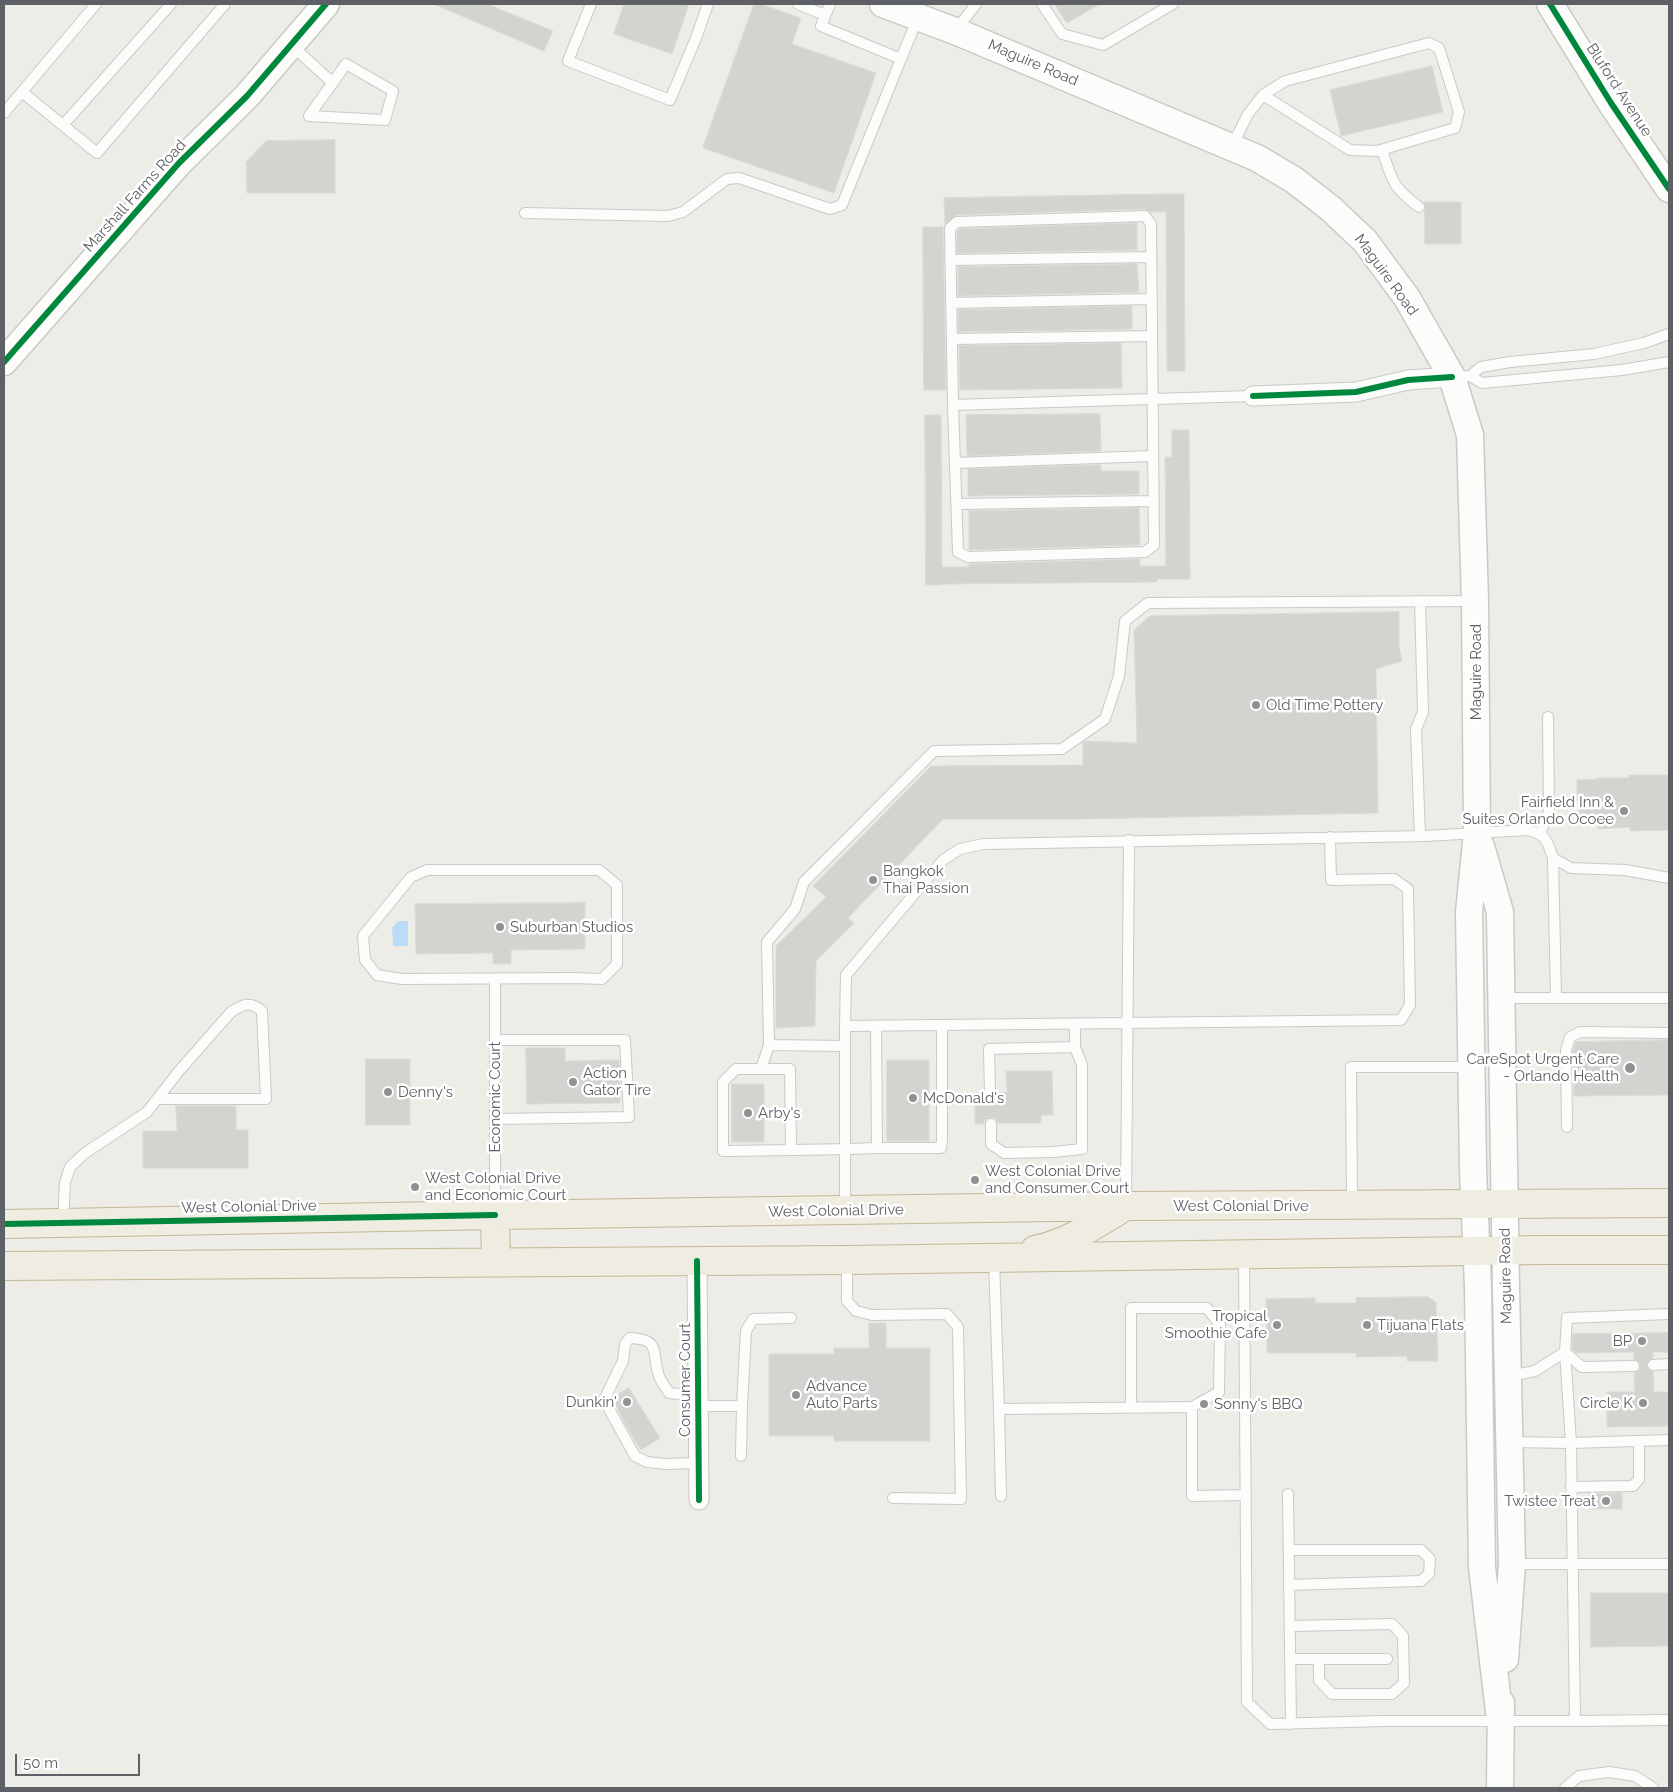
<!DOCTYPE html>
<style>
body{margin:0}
#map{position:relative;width:1673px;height:1792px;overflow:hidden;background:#edece7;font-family:Raleway,sans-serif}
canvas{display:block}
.frame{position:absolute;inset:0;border:5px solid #5d6065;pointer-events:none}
.scale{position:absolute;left:15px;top:1754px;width:125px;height:22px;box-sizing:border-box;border:2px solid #5d6065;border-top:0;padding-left:6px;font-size:15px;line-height:18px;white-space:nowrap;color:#5d6065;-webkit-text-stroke:4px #fff;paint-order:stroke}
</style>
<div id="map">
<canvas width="1673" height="1792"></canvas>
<div class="frame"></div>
<div class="scale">50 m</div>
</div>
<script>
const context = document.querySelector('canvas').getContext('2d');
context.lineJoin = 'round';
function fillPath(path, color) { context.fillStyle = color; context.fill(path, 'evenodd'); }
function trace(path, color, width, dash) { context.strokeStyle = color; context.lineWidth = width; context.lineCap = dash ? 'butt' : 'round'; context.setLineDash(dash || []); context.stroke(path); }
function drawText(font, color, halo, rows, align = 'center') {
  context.font = font + ' Raleway,sans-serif'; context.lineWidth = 5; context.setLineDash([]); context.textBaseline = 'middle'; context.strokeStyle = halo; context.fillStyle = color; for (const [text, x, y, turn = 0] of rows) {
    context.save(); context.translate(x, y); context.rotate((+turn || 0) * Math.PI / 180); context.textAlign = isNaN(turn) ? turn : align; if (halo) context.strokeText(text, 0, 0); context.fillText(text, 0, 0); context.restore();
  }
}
fillPath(new Path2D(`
 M398,921H408V946H393L392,928Z`), '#bbdcf6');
const building = new Path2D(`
 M434,4H487L553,31L544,51Z
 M624,4H689L672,54L614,34Z
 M754,4H760L801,18L792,44L876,73L834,193L703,148Z
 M1055,4H1100L1067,23Z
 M1432,66L1443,112L1341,136L1330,90Z
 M335,140V193H247L246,162L266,141Z
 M1165,194H1184L1185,371H1167L1166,212H1150L1145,209L957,215L945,224L944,198Z
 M1425,202H1461V244H1425Z
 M1137,223V250L957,253V231L960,229Z
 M923,227H943L946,390H924Z
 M1137,264L1139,292L958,296V267Z
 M1132,306V329L959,332L958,310Z
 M1121,343L1122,388L960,390L959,346Z
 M1100,414L1101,451L968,456L967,454L966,415Z
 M925,415H941L942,567H969V564L1140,559V566H1166L1165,457H1172V430H1189L1190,579H1157V582L942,584V585H926Z
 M1101,465V471H1139V494L968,496V469Z
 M1139,508L1140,545L969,550V511Z
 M1399,612V647L1402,661L1376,669L1378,813L1083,819H943L848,918L854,923L816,961L815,1026L776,1028V946L826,897L813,886L931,766L1083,765V743L1085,741L1137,743L1134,630L1150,616Z
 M1629,775H1669V830L1630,831V827L1598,829L1597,825L1585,824L1579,820V802L1577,801V780L1598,779V778H1629Z
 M585,903V949L511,950V964H493V953L416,954L415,904Z
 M1669,1040V1095L1574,1096L1573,1051L1576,1042Z
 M526,1048H565V1061L619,1060L620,1103L527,1104Z
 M366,1059H410V1125H366Z
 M887,1060H929V1141H887Z
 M1006,1071H1052L1053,1115H1041V1123H998L995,1118L991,1117L985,1120L984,1124H975V1093H983L984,1097L990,1100L994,1099L997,1093L1007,1092Z
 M732,1084H764V1142H732Z
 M176,1106H236V1130H248V1168H143V1131H177Z
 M1428,1297L1436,1302L1438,1361H1407V1356L1356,1357V1353H1267L1266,1299L1315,1298V1303H1356V1298Z
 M869,1323H886V1348H930V1441H834V1436H769V1354H834V1348H869Z
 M1669,1333V1352H1653V1358L1649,1360L1646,1365L1648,1369L1653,1372L1654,1392H1669V1426L1607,1427V1392H1635L1634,1373L1640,1370V1363L1634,1359V1352L1576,1353L1572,1349L1573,1334Z
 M629,1388L660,1438L641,1450L628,1429L612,1398Z
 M1622,1493V1509H1589V1494Z
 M1591,1593H1669V1646L1591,1647Z`);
fillPath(building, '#d3d3d0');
trace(building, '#dcdad6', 1);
const lane = new Path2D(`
 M591,4L568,61L670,100L696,38L708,4
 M798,4L825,15
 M830,4L821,26L901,59L918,17
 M1042,4L1062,34L1103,45L1173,4
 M956,30L976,4
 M291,45L333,83
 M346,64L393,91L385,120L309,116Z
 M22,92L97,153L225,4
 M4,113L96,4
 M63,125L171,4
 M1232,146L1248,114L1263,95L1285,81L1429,43L1439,48L1459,112L1455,128L1377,151L1350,150L1263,95
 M1382,150C1393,181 1391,186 1419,207
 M525,213L668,216L683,212L727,179L739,178L830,209L842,205L901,59
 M950,260L1151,257
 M951,303L1151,299
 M952,339L1151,336
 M1470,376L1481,367L1510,362L1594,354L1644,343L1669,334
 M1453,377L1470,376L1482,383L1622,370L1669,362
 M953,405L958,552L968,557L1145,552L1154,545L1151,224L1145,216L957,222L950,228L953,405L1253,396
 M955,463L1153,456
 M956,504L1153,501
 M1540,833L1549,812L1548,717
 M1420,836L1416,729L1423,712L1420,601
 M1553,858L1556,998
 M427,870H599L617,885V964L602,979L574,978L402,979L377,975L365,960L363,936L411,877Z
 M495,980V1214
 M1502,998H1669
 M1075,1024V1047
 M845,1026L1401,1020L1410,1005L1408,889L1394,879L1331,880L1330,837
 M495,1040H625L629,1117L495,1119
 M845,1046L769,1045L767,942L795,909L804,882L934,751L1062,749L1105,719L1119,676L1125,621L1148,603L1474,601
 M761,1069L769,1045
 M990,1093L989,1049L1075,1047L1082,1065V1149L1053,1152L1004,1153L991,1144V1124
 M1567,1127L1566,1050L1570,1037L1580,1032L1669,1033
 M877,1148H941L942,1140V1025
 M791,1150L790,1069H736L723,1082V1151C774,1150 826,1150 877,1148L876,1026
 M1352,1203L1351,1067H1471
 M1126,1204L1129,840
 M845,1210V1026L846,975L943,860L960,849L984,844L1426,836L1527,830C1546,834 1547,840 1553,858L1571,868L1625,870L1669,878
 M63,1222L65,1183L70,1167L85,1153L147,1112L179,1071L231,1012C243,1004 251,1001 262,1011L266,1099H157
 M1244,1255L1247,1702L1270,1724L1385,1721H1575L1571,1443L1565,1352L1567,1318L1669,1314
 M994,1259L999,1409
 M847,1261V1301L856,1311L872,1315L947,1314L958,1327L961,1499L893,1498
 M1565,1352L1582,1367L1634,1366
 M1653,1365L1669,1364
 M1509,1376L1535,1371L1565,1352
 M698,1396L669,1393C666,1387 661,1382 659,1376C651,1353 662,1339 630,1338L625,1344L623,1361L605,1398L609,1409L635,1456L647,1462L666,1464L698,1463
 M698,1406H742L746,1331L753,1319L791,1318
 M1131,1407V1308H1207L1220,1325L1219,1392L1192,1407
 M1510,1442L1571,1443L1669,1440
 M741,1456L742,1406
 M1571,1487L1633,1486L1639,1479V1441
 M1288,1494L1291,1724
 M1001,1496L999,1409L1192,1407V1496L1246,1495
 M1289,1550H1421L1430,1559L1429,1574L1421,1581L1289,1585
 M1513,1564H1669
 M1290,1626L1392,1624L1403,1636L1404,1683L1392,1694H1332L1319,1680V1659
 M1290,1659H1387
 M1575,1721L1669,1720
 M1565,1788L1579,1776L1609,1772L1635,1776L1653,1788`);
const street = new Path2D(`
 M1253,396L1356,392L1408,380L1452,377
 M697,1261L699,1500`);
const secondary = new Path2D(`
 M883,4L955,31L1257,158L1294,180L1330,208L1365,241L1407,298L1452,377L1470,435L1475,601L1477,833L1469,912L1473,1168L1478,1288L1482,1567L1500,1720
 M1550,4L1611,103L1669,189
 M4,362L179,163L247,96L326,4
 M1481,846L1500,912L1506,1287L1512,1564L1505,1659
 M1500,1788L1501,1703`);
const highway = new Path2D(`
 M495,1215L496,1262
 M4,1224L495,1215L1126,1206L1669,1203
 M1035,1250C1069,1243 1096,1224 1126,1206
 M4,1266L847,1260L1543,1250H1669`);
trace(lane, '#c9c9c9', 12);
trace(street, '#c9c9c9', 21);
trace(secondary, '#c9c9c7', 29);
trace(highway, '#c4b794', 30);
trace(lane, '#fcfcfb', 10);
trace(street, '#fcfcfb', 19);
trace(secondary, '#fcfcfb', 26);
trace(highway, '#efece2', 28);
trace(new Path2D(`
 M1550,4L1611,103L1669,189
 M4,362L179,163L247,96L326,4
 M1253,396L1356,392L1408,380L1452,377
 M4,1224L495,1215
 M697,1261L699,1500`), '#00873e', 6);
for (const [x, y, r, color] of [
 [1256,705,5,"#8f9192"],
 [1624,811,5,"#8f9192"],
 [873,880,5,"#8f9192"],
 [500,927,5,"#8f9192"],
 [1630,1068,6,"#8f9192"],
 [573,1082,5,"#8f9192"],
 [388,1092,5,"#8f9192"],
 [913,1098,5,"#8f9192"],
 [748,1113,5,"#8f9192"],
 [975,1180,5,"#8f9192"],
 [415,1187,5,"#8f9192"],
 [1277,1325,5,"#8f9192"],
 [1367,1325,5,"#8f9192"],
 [1642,1341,5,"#8f9192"],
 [796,1395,5,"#8f9192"],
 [627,1402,5,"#8f9192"],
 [1643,1403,5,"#8f9192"],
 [1204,1404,5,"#8f9192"],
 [1606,1501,5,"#8f9192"]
]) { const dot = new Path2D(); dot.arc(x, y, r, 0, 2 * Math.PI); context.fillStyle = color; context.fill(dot); trace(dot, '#fff', 2); }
drawText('15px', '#5d6065', '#fff', [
 ["Maguire Road",1033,63,23],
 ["Bluford Avenue",1619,90,57],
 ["Marshall Farms Road",135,196,-48],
 ["Maguire Road",1386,275,54],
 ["Maguire Road",1476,672,-90],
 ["Economic Court",495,1097,-90],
 ["West Colonial Drive",1241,1206],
 ["West Colonial Drive",249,1207,-1],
 ["West Colonial Drive",836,1211,-1],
 ["Maguire Road",1506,1276,-91],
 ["Consumer Court",685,1380,-90]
]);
drawText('15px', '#5d6065', '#fff', [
 ["Old Time Pottery",1266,705],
 ["Fairfield Inn &",1614,802,"right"],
 ["Suites Orlando Ocoee",1614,819,"right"],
 ["Bangkok",883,871],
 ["Thai Passion",883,888],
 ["Suburban Studios",510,927],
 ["CareSpot Urgent Care",1619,1059,"right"],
 ["- Orlando Health",1619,1076,"right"],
 ["Action",583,1073],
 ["Gator Tire",583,1090],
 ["Denny's",398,1092],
 ["McDonald's",923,1098],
 ["Arby's",758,1113],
 ["West Colonial Drive",985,1171],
 ["and Consumer Court",985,1188],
 ["West Colonial Drive",425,1178],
 ["and Economic Court",425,1195],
 ["Tropical",1267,1316,"right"],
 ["Smoothie Cafe",1267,1333,"right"],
 ["Tijuana Flats",1377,1325],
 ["BP",1632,1341,"right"],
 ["Advance",806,1386],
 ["Auto Parts",806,1403],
 ["Dunkin'",617,1402,"right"],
 ["Circle K",1633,1403,"right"],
 ["Sonny's BBQ",1214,1404],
 ["Twistee Treat",1596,1501,"right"]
], 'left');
</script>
